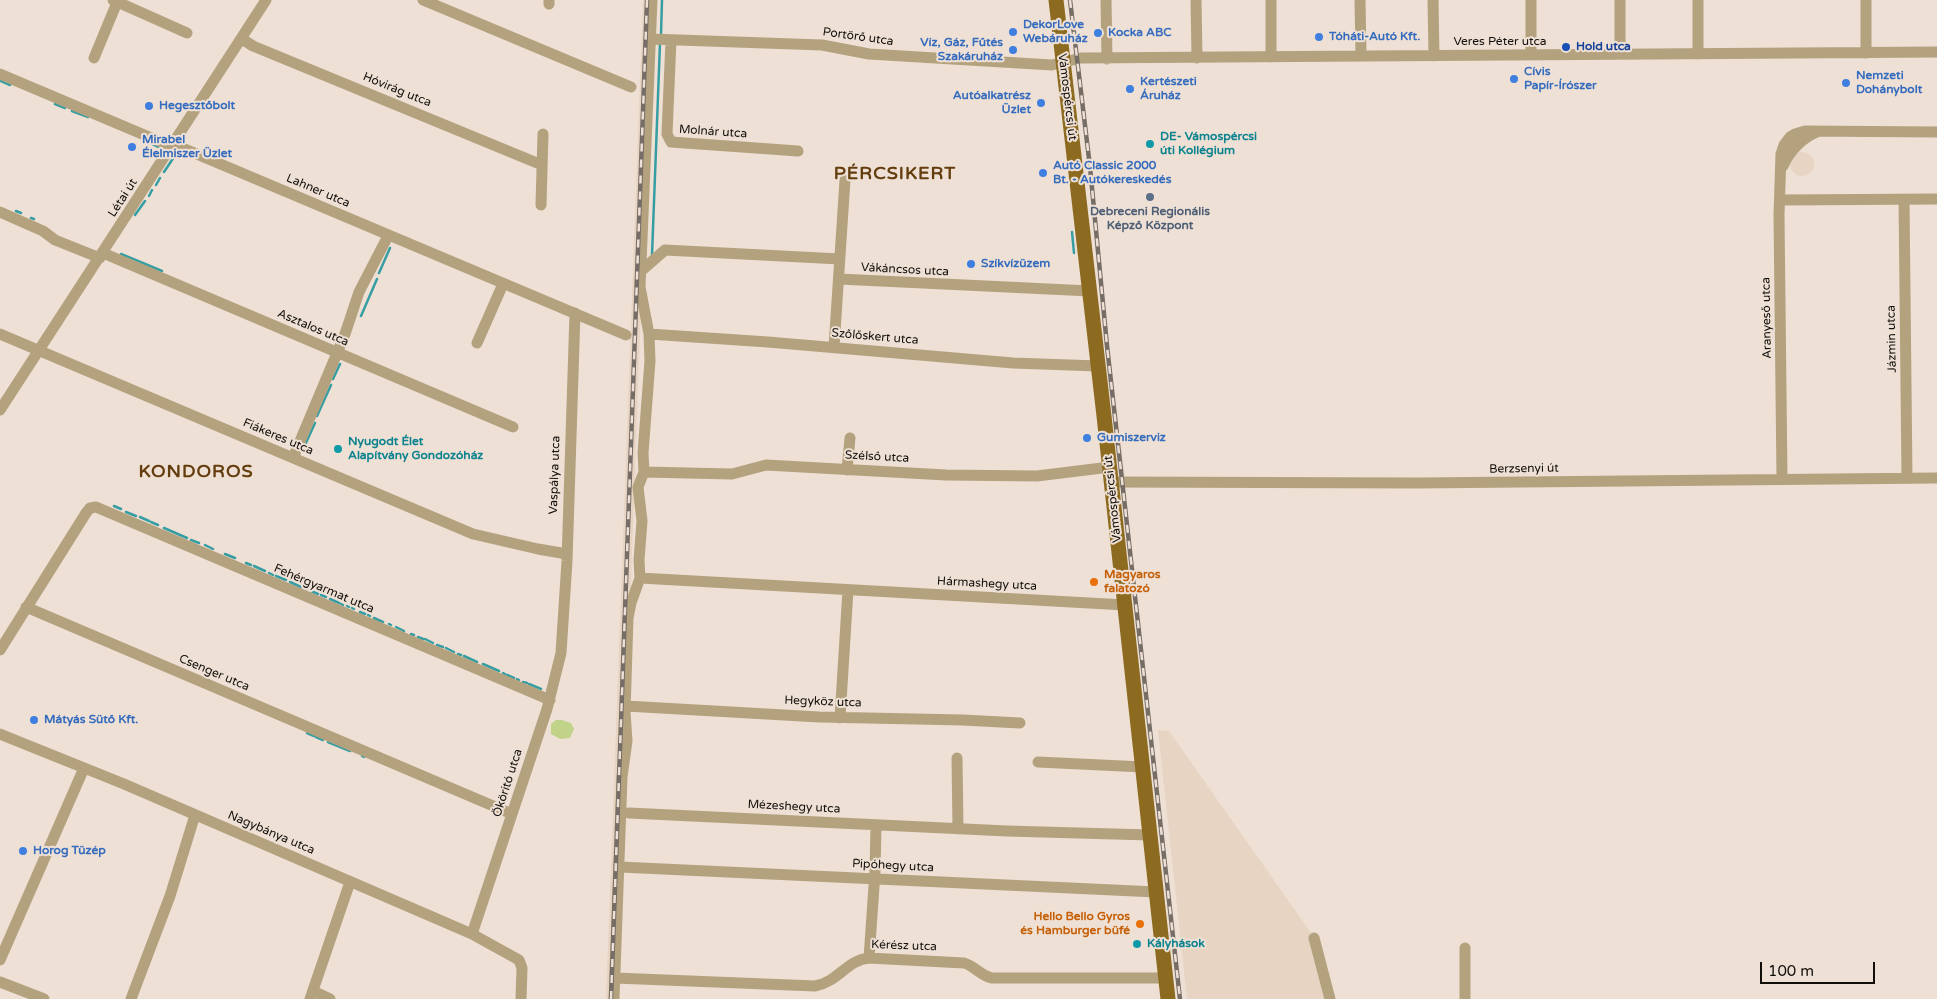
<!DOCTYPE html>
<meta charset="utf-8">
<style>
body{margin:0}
#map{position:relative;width:1937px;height:999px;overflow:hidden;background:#eee0d5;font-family:"Varela Round",sans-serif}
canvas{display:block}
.scale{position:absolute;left:1760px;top:962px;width:115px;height:22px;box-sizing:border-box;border:2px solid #120e0a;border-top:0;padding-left:6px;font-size:15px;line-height:18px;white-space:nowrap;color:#120e0a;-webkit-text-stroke:4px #eee0d5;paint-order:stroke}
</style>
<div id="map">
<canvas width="1937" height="999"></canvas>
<div class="scale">100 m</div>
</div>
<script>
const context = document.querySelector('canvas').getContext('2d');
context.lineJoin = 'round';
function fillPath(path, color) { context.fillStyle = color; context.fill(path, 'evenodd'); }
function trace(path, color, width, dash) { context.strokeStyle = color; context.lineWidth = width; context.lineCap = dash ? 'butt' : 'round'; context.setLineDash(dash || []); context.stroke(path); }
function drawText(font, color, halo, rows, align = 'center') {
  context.font = font + ' "Varela Round",sans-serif'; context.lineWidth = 4; context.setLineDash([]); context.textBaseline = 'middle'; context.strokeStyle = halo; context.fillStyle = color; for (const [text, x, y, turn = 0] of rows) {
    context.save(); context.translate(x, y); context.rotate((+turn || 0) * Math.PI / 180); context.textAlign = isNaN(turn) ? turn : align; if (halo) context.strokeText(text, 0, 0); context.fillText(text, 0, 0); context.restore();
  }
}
fillPath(new Path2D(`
 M643,0H652L616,999H606Z
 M1068,0H1072L1092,166L1109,345L1125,476H1121L1105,346L1088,167Z
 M1790 164a12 12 0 1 1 24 0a12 12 0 1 1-24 0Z
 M1158,730L1169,731L1311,933L1331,999H1187Z`), '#e7d4c3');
fillPath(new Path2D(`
 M556,720H562L571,723L574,729L570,738L560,739L551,734V724Z`), '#c1d289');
trace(new Path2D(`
 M661,35L662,0
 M1,81L10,85
 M55,104L65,108
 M72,111L88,117
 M150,143L158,147
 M164,172L178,151
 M156,185L160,178
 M149,196L152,190
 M16,211L21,213
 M135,215L145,201
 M31,218L34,219
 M1072,232L1074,253
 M121,254L162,271
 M652,255L660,43
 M379,273L390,248
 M361,316L377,279
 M333,379L340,364
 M317,416L331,385
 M305,445L315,423
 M114,506L121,509
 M126,512L136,516
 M140,517L149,521
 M151,522L158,525
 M164,528L187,538
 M191,540L199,543
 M205,545L213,549
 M225,554L235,558
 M246,563L251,565
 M254,566L265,571
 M269,573L273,575
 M276,576L286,580
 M290,582L301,587
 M303,587L307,589
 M311,591L318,594
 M321,595L326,597
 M330,599L339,603
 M341,604L343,605
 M347,606L349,607
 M352,608L354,609
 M360,612L365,614
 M368,615L370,616
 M374,618L383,622
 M389,624L391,625
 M396,627L404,631
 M411,634L414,635
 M418,637L423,639
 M425,639L433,643
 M437,645L443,647
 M446,648L454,652
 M458,654L461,655
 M464,656L477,662
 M483,664L499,671
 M503,673L505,674
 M507,675L514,678
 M517,679L519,680
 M523,682L527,683
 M529,684L541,689
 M307,733L314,736
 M316,737L323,740
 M328,742L350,751
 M362,756L364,757`), '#369ea3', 2.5);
trace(new Path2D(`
 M113,0L187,33
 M423,0L631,87
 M549,0V4
 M1106,0L1107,59
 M1196,0L1197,58
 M1271,0V57
 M1360,0L1361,56
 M1433,0L1434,56
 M1531,0V55
 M1620,0V54
 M1698,0V54
 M1866,0V53
 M242,39L253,46L542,165
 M650,39L822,45L869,54L1052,65L1081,58L1937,52
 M671,40L667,134L671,142L798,151
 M94,58L118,0
 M0,74L161,142L180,147L626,335
 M1783,166C1789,152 1802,138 1817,132
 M1904,199L1907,478
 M1780,200L1937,199
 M541,205L543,134
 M0,212L43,231L55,240L100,258
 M103,253L513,427
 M641,271L665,250L840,259
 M839,279L1090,291
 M0,334L473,534L538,549L567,554
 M649,334L768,342L1013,363L1098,366
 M477,343L503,284
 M834,347L845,180
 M0,410L266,0
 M293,458L345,334L359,292L388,236
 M847,470L850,438
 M644,472L732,474L766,465L946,475L1037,476L1110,467
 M1782,479L1779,215L1781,154L1784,145L1790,137L1795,134L1805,131L1937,132
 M1111,482L1418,483L1937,478
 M640,578L1125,605
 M26,607L512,814
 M0,650L86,513L90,508L96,507L550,700
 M626,706L819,717L963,720L1020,723
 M840,718L848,590
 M0,734L124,784L472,934L519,960L522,968L521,999
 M957,758L958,829
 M1038,762L1143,767
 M629,813L1007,831L1150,835
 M620,867L1156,892
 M472,934L547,709L561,653L567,561L575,313
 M1314,938L1330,999
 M1465,948V999
 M869,958L875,872L876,825
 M0,960L84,768
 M615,978L815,986C838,982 847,960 869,958L964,963C975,966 981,976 992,978H1165
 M0,982L44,999
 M313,991L330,999
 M131,999L170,896L195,815
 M310,999L350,882
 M614,999L622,777L627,741L625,712L628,618L631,603L640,578L639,560L642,521L638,487L644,472L643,453L650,361L649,334L640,287L652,0`), '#b4a27f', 11);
trace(new Path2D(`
 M1056,0L1104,416L1168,999`), '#8c6b20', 15);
const rail = new Path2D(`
 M1070,0L1090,167L1107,346L1180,999
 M611,999L647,0`);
trace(rail, '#766d66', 4.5);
trace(rail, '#eee0d5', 2.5, [8]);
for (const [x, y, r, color] of [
 [1013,32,5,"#3f7fe0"],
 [1098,33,5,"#3f7fe0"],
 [1319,37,5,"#3f7fe0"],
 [1566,47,5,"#1a4fb4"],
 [1013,50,5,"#3f7fe0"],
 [1514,79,5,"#3f7fe0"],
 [1846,83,5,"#3f7fe0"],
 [1130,89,5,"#3f7fe0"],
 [1041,103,5,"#3f7fe0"],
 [149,106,5,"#3f7fe0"],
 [1150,144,5,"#0f9aa8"],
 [132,147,5,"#3f7fe0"],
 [1043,173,5,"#3f7fe0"],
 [1150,197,5,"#5c6f8a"],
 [971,264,5,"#3f7fe0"],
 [1087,438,5,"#3f7fe0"],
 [338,449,5,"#0f9aa8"],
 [1094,582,5,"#e8710a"],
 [34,720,5,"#3f7fe0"],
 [23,851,5,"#3f7fe0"],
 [1140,924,5,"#e8710a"],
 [1137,944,5,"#0f9aa8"]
]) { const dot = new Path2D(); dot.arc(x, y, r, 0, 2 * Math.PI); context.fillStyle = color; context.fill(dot); trace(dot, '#eee0d5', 2); }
drawText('bold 12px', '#366cbe', '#eee0d5', [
 ["DekorLove",1023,25],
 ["Webáruház",1023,39],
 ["Kocka ABC",1108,33],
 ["Tóháti-Autó Kft.",1329,37],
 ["Víz, Gáz, Fűtés",1003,43,"right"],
 ["Szakáruház",1003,57,"right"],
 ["Cívis",1524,72],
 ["Papír-Írószer",1524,86],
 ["Nemzeti",1856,76],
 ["Dohánybolt",1856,90],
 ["Kertészeti",1140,82],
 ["Áruház",1140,96],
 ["Autóalkatrész",1031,96,"right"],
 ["Üzlet",1031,110,"right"],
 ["Hegesztőbolt",159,106],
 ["Mirabel",142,140],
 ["Élelmiszer Üzlet",142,154],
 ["Autó Classic 2000",1053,166],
 ["Bt. - Autókereskedés",1053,180],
 ["Szíkvízüzem",981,264],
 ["Gumiszerviz",1097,438],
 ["Mátyás Sütő Kft.",44,720],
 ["Horog Tüzép",33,851]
], 'left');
drawText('12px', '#120e0a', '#eee0d5', [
 ["Portörő utca",858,37,8],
 ["Veres Péter utca",1500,42],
 ["Hóvirág utca",397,90,22],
 ["Vámospércsi út",1067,97,83],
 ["Molnár utca",713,132,4],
 ["Lahner utca",318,191,23],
 ["Létai út",123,198,-57],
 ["Vákáncsos utca",905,270,3],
 ["Aranyeső utca",1767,318,-91],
 ["Asztalos utca",313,328,23],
 ["Szőlőskert utca",875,337,5],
 ["Jázmin utca",1892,339,-91],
 ["Fiákeres utca",278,437,23],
 ["Szélső utca",877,457,3],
 ["Berzsenyi út",1524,469,-1],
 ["Vaspálya utca",555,475,-88],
 ["Vámospércsi út",1113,499,-96],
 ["Hármashegy utca",987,584,3],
 ["Fehérgyarmat utca",324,589,23],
 ["Csenger utca",214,673,23],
 ["Hegyköz utca",823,702,2],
 ["Ököritó utca",508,783,-72],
 ["Mézeshegy utca",794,807,3],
 ["Nagybánya utca",271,833,23],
 ["Pipóhegy utca",893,866,3],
 ["Kérész utca",904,946,2]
]);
drawText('bold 12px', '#164399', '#eee0d5', [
 ["Hold utca",1576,47]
], 'left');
drawText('bold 12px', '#0d838f', '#eee0d5', [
 ["DE- Vámospércsi",1160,137],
 ["úti Kollégium",1160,151],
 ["Nyugodt Élet",348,442],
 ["Alapítvány Gondozóház",348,456],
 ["Kályhások",1147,944]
], 'left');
drawText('bold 12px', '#4e5e75', '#eee0d5', [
 ["Debreceni Regionális",1150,212],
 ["Képző Központ",1150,226]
]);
drawText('bold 12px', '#c56008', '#eee0d5', [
 ["Magyaros",1104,575],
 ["falatozó",1104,589],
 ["Hello Bello Gyros",1130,917,"right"],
 ["és Hamburger büfé",1130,931,"right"]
], 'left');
context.letterSpacing = '1px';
drawText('bold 18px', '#643d0e', '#eee0d5', [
 ["PÉRCSIKERT",895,174],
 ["KONDOROS",196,472]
]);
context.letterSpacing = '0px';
</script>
